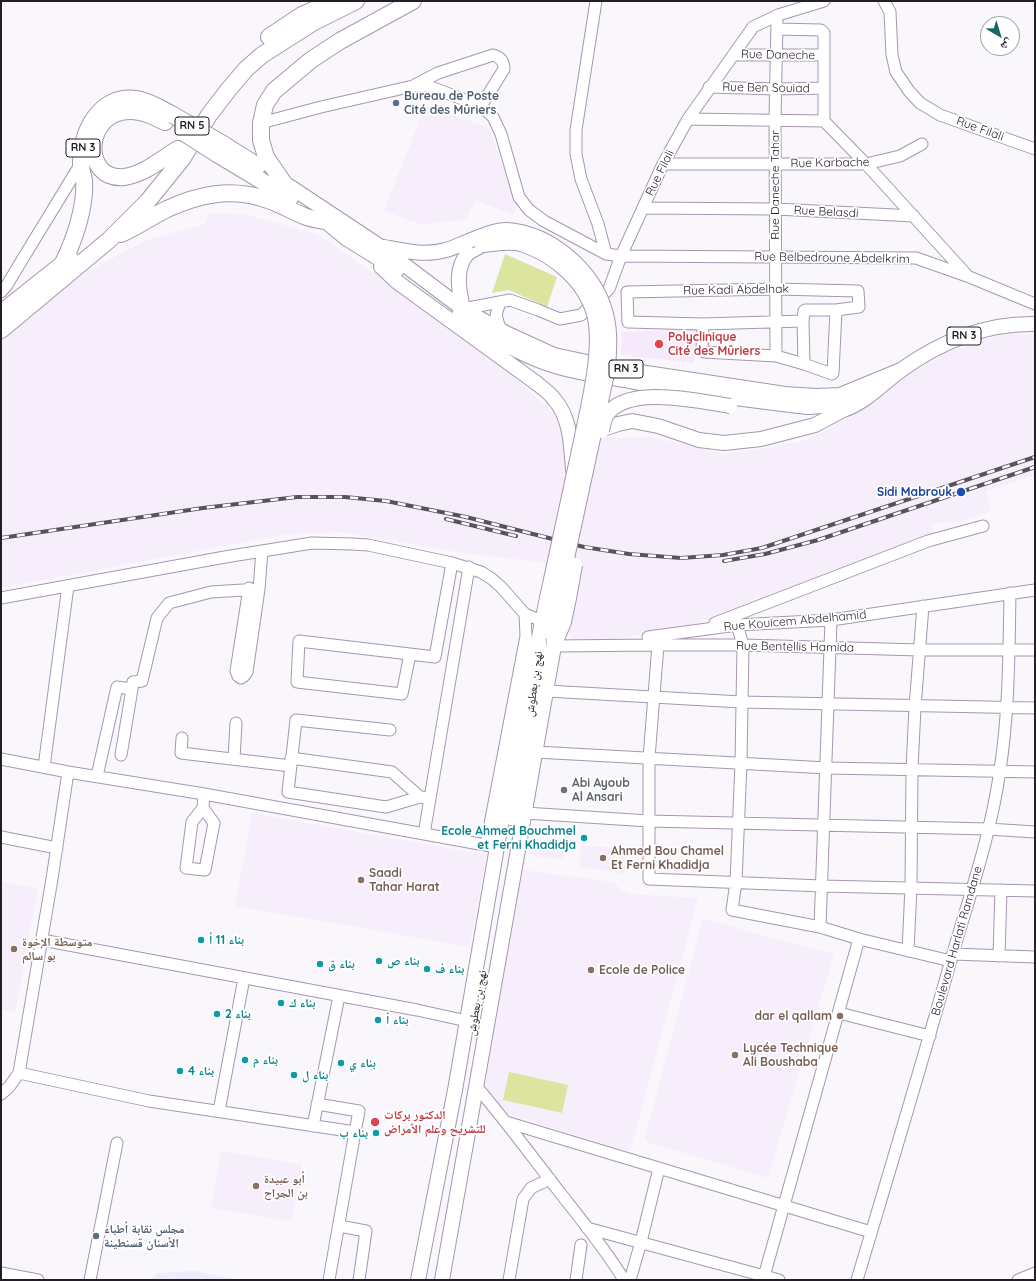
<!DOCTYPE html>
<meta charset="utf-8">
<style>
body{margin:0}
#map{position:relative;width:1036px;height:1281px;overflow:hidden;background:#faf7fc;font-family:Quicksand,"Noto Naskh Arabic",sans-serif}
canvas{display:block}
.frame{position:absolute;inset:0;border:2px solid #231d26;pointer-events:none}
.north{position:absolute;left:980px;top:16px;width:40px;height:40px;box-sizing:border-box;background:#fff;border:1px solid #a7a5a8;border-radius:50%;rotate:142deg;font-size:11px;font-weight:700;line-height:16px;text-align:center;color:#231d26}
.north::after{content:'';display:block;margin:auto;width:14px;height:18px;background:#196766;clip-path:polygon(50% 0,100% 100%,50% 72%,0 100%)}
</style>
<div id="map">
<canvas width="1036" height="1281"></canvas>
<div class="frame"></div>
<div class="north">ش</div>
</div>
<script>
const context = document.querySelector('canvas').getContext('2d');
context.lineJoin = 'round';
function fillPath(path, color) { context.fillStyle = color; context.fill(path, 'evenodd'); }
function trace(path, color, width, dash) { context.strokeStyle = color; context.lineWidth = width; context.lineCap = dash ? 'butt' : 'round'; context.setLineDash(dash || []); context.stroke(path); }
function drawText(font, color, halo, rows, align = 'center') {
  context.font = font + ' Quicksand,"Noto Naskh Arabic",sans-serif'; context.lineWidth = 3.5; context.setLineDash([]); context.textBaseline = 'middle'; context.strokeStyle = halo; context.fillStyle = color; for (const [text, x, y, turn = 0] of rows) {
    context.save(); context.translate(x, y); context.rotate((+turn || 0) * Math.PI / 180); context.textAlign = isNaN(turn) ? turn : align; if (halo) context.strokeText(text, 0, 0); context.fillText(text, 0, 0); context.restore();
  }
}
fillPath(new Path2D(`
 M196,1271L236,1280H150L158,1273Z`), '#eeecfd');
fillPath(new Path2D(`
 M425,106L488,127L518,205L513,215L475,200L466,219L422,225L384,211Z
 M209,213L244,214L317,234L399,290L506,370L559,418L612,438L651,437L728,454L800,442L831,428L912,372L949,352L1003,334H1035V475L986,491L991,511L960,522L931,523L936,536L715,619L659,632L588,643L574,640L567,628L559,574L541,562L468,554L342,532L283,535L1,588V335L85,273L146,240L205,224Z
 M252,813L487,855L470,947L235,906Z
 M528,843L563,844V859L538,857L527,853Z
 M581,846L627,848L624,874L579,867Z
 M522,870L614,882L619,888L629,894L698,898L630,1152L507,1114L485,1088L487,1071Z
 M1,882L38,888L15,1012L1,1010Z
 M703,918L761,935L834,954L768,1178L644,1141Z
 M221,1151L302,1164L292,1222L211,1208Z`), '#f6eefb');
fillPath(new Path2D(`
 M697,329L694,363L621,355L622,332Z`), '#f6e9fc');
fillPath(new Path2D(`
 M505,254L557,277L547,307L509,290L492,293Z
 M509,1072L568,1085L562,1113L503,1100Z`), '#dbe5a0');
const minor = new Path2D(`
 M596,1L576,130V154L581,179L598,224L606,254
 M884,1L890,12L892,55L896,72L909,91L920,103L940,115L1035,149
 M777,29L821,30L824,33V121L866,164L966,274
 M733,55H823
 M413,86L438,73L493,55C500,57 504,61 504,69L481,106
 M709,87L775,89L824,88
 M688,119L824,121
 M261,123L321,107L413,86H428L481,106L493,117L501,134L519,197L529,210L544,221L606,254L621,256L916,258L967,276L1035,304
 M663,164H866L900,156L922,144
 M643,208L776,209L914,216
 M776,289L858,291L859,307L836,310H805L804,311L803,321L703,324L628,322L627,292Z
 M1,292L7,285L22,260L80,165
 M463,309L510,300L538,310L560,319L581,315L609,289L621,256L663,164L688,119L753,27L778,15L824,1
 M803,321L804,364
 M703,324L702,349L704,352L776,356L804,364L832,374L833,373L836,310
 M500,329L496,315L500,302
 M776,356L775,120L777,22
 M249,588L236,671L238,676L241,678L244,676L247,672L259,589
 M1,598L225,557L312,543L352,544L368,545L452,563L481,572L492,579L501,587L525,614L542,621
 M715,623L928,541L983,526
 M737,625L743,645L741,763L736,882L732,910L820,927L859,939L951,961
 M654,636L658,645L649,758V879L822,886L1035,891
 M648,637L737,625L831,620L1035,590
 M554,646L658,645H743L920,650H1035
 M410,654L402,694L297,682L299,641L435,657L452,563
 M547,691L741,702L1035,708
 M390,730L296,720L288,792L386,807L420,797L430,798
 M182,738L181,753L291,766
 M536,752L827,768L1035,772
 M121,755L132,689
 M291,758L392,772L420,797
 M1,759L68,772L204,794L496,847
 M234,759L236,723
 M44,767L68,586
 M97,776L117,687L132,689L133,682L142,681L157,618L169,603L211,592L259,589L262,551
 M203,808L214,823L205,870L186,868L192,822L203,808L204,794
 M525,813L649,821L988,829L1035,832
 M424,834L469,567
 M1,837L57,848
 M486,845L526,636L525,614
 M820,927L831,620
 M42,940L417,1010L467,1021
 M908,951L911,887L912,769L915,707L923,606
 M953,954L1035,957
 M999,956L1001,890
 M839,1013L930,1036
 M19,1073L149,1101L355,1132L329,1280
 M476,1086C506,1121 533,1158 561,1194C583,1222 606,1250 624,1280
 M1,1094L9,1087L19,1073L52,879L68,772
 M317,1104L359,1111L355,1132
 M219,1111L244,978
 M506,1122L871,1232
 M313,1126L339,996
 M339,1226L366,1231L359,1280
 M587,1228L779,1280
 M1,1273L38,1280
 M90,1280L117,1143
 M509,1280L523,1199L531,1188L550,1179
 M576,1280L581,1245
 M630,1280L641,1242L659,1168
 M763,1280L859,939
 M857,1280C889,1173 921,1067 951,960C969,897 991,835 1000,770C1009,712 1009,652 1010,593
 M1018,1280L1035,1273`);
const major = new Path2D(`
 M283,182L378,245L463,309L506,333L554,355L620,369L785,394L817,396L840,395L901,370
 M325,221L347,239L397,270
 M384,247C405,251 425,256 446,250C453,248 461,244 469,241
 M381,267L396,281L535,382C541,387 549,392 554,399C571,418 571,446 573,470
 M463,309C459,290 454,269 468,253C472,250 478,248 482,245
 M459,315C484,332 510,349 538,360C565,371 595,375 624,380C684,392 745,400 807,407C822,406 837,406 850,399
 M843,410C865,403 882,384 901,370C940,342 986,323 1035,324
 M603,429L618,424L632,421L658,426L699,440L724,443L761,439L815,425L845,409
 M554,644L552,625L559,595
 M511,818L541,655L539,642
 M418,1280L455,1090L529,662L539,637L547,598
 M442,1280L554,646L564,622L569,598`);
const highway = new Path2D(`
 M269,37L302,15L329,3
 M165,122C155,117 143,111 130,111C84,111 81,181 124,177C145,174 161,159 178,149
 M223,144L258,166
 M217,154L290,198
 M283,182L266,157L261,140V123L265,105L274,91L311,60L340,41L413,1
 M121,234C137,227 151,217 167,209C200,194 230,188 265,199C279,203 291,211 304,216C311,219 318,220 325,221
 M62,265C70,249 77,231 81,213C83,203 85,190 84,180C83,175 81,170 81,165C80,133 99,94 136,99C150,101 161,109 173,115
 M1,313L70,258
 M1,330L109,240L148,201L182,159L209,115L229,89L246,69L262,55L314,22L356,1`);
trace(minor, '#a696af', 13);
trace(major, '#a696af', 16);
trace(highway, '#a696af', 18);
trace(minor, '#fff', 11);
trace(major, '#fff', 14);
trace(highway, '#fff', 16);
const rail = new Path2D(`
 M446,519L516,536
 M1,538L203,508L297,497H345L386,501L466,517L584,547L629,554L681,558L723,555L762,548L1035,457
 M724,561L765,554L818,540L1035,467`);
trace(rail, '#58535b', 4);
trace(rail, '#fff', 2.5, [8]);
const majorBridge = new Path2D(`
 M469,241C481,236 494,230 507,230C552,233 595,272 606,314C611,333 609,351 608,369L559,595
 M482,245C495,244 509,241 521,244C555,255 587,283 595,318C602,352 588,406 581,441C570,493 558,545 547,598
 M602,431C603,426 604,420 606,416C626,384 698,401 730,406
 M569,598L575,565`);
const highwayBridge = new Path2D(`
 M173,115L223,144
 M184,133L217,154`);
trace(majorBridge, '#a696af', 16, []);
trace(highwayBridge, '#a696af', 18, []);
trace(majorBridge, '#fff', 14);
trace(highwayBridge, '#fff', 16);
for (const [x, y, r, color] of [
 [396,103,4,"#5c6f8a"],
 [659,344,5,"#e0444e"],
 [961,492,5,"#1a4fb4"],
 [564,790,4,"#6b7280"],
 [584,838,4,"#0f9aa8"],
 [603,858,4,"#8d6e63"],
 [361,880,4,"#8d6e63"],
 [201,940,4,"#0f9aa8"],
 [14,949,4,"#8d6e63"],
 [379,961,4,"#0f9aa8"],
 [320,964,4,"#0f9aa8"],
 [427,969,4,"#0f9aa8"],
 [591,970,4,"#8d6e63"],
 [281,1003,4,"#0f9aa8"],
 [217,1014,4,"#0f9aa8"],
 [840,1016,4,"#8d6e63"],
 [378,1020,4,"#0f9aa8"],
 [735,1055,4,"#8d6e63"],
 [245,1060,4,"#0f9aa8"],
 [341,1063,4,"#0f9aa8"],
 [180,1071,4,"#0f9aa8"],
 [294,1075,4,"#0f9aa8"],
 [375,1122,5,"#e0444e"],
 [376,1133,4,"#0f9aa8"],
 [256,1186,4,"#8d6e63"],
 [96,1236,4,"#5c6f8a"]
]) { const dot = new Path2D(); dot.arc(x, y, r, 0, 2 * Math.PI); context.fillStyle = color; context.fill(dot); trace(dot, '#fff', 1.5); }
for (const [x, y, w] of [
 [192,126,34],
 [83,148,34],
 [964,336,34],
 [626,369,34]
]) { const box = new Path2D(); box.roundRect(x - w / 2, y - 9, w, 18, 3); context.fillStyle = '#fff'; context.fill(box); trace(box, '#231d26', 1); }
drawText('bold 11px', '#231d26', null, [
 ["RN 5",192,126],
 ["RN 3",83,148],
 ["RN 3",964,336],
 ["RN 3",626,369]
]);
drawText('12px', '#231d26', '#fff', [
 ["Rue Daneche",778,55,1],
 ["Rue Ben Souiad",766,88,1],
 ["Rue Filali",980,129,20],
 ["Rue Karbache",830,163,-1],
 ["Rue Filali",660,173,-64],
 ["Rue Daneche Tahar",775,185,-90],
 ["Rue Belasdi",826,212,3],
 ["Rue Belbedroune Abdelkrim",832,258,1],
 ["Rue Kadi Abdelhak",736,290,-1],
 ["Rue Kouicem Abdelhamid",795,621,-5],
 ["Rue Bentellis Hamida",795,647,1],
 ["نهج بن بعطوش",534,684,-82],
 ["Boulevard Harlati Ramdane",957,941,-74],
 ["نهج بن بعطوش",477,1003,-80]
]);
drawText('bold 12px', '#4e5e75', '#fff', [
 ["Bureau de Poste",404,96],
 ["Cité des Mûriers",404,110],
 ["مجلس نقابة أطباء",104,1229],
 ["الأسنان قسنطينة",104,1243]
], 'left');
drawText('bold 12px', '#be3a42', '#fff', [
 ["Polyclinique",668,337],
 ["Cité des Mûriers",668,351],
 ["الدكتور بركات",384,1115],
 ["للتشريح وعلم الأمراض",384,1129]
], 'left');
drawText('bold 12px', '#164399', '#fff', [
 ["Sidi Mabrouk",952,492]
], 'right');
drawText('bold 12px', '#5b616d', '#fff', [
 ["Abi Ayoub",572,783],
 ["Al Ansari",572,797]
], 'left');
drawText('bold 12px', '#0d838f', '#fff', [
 ["Ecole Ahmed Bouchmel",576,831,"right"],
 ["et Ferni Khadidja",576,845,"right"],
 ["بناء 11 أ",209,940],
 ["بناء ص",387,961],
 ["بناء ق",328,964],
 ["بناء ف",435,969],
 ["بناء ك",289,1003],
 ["بناء 2",225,1014],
 ["بناء أ",386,1020],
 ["بناء م",253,1060],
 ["بناء ي",349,1063],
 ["بناء 4",188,1071],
 ["بناء ل",302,1075],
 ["بناء ب",368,1133,"right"]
], 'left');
drawText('bold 12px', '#785e54', '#fff', [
 ["Ahmed Bou Chamel",611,851],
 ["Et Ferni Khadidja",611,865],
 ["Saadi",369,873],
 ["Tahar Harat",369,887],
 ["متوسطة الإخوة",22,942],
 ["بو سالم",22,956],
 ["Ecole de Police",599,970],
 ["dar el qallam",832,1016,"right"],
 ["Lycée Technique",743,1048],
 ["Ali Boushaba",743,1062],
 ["أبو عبيدة",264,1179],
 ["بن الجراح",264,1193]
], 'left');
</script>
